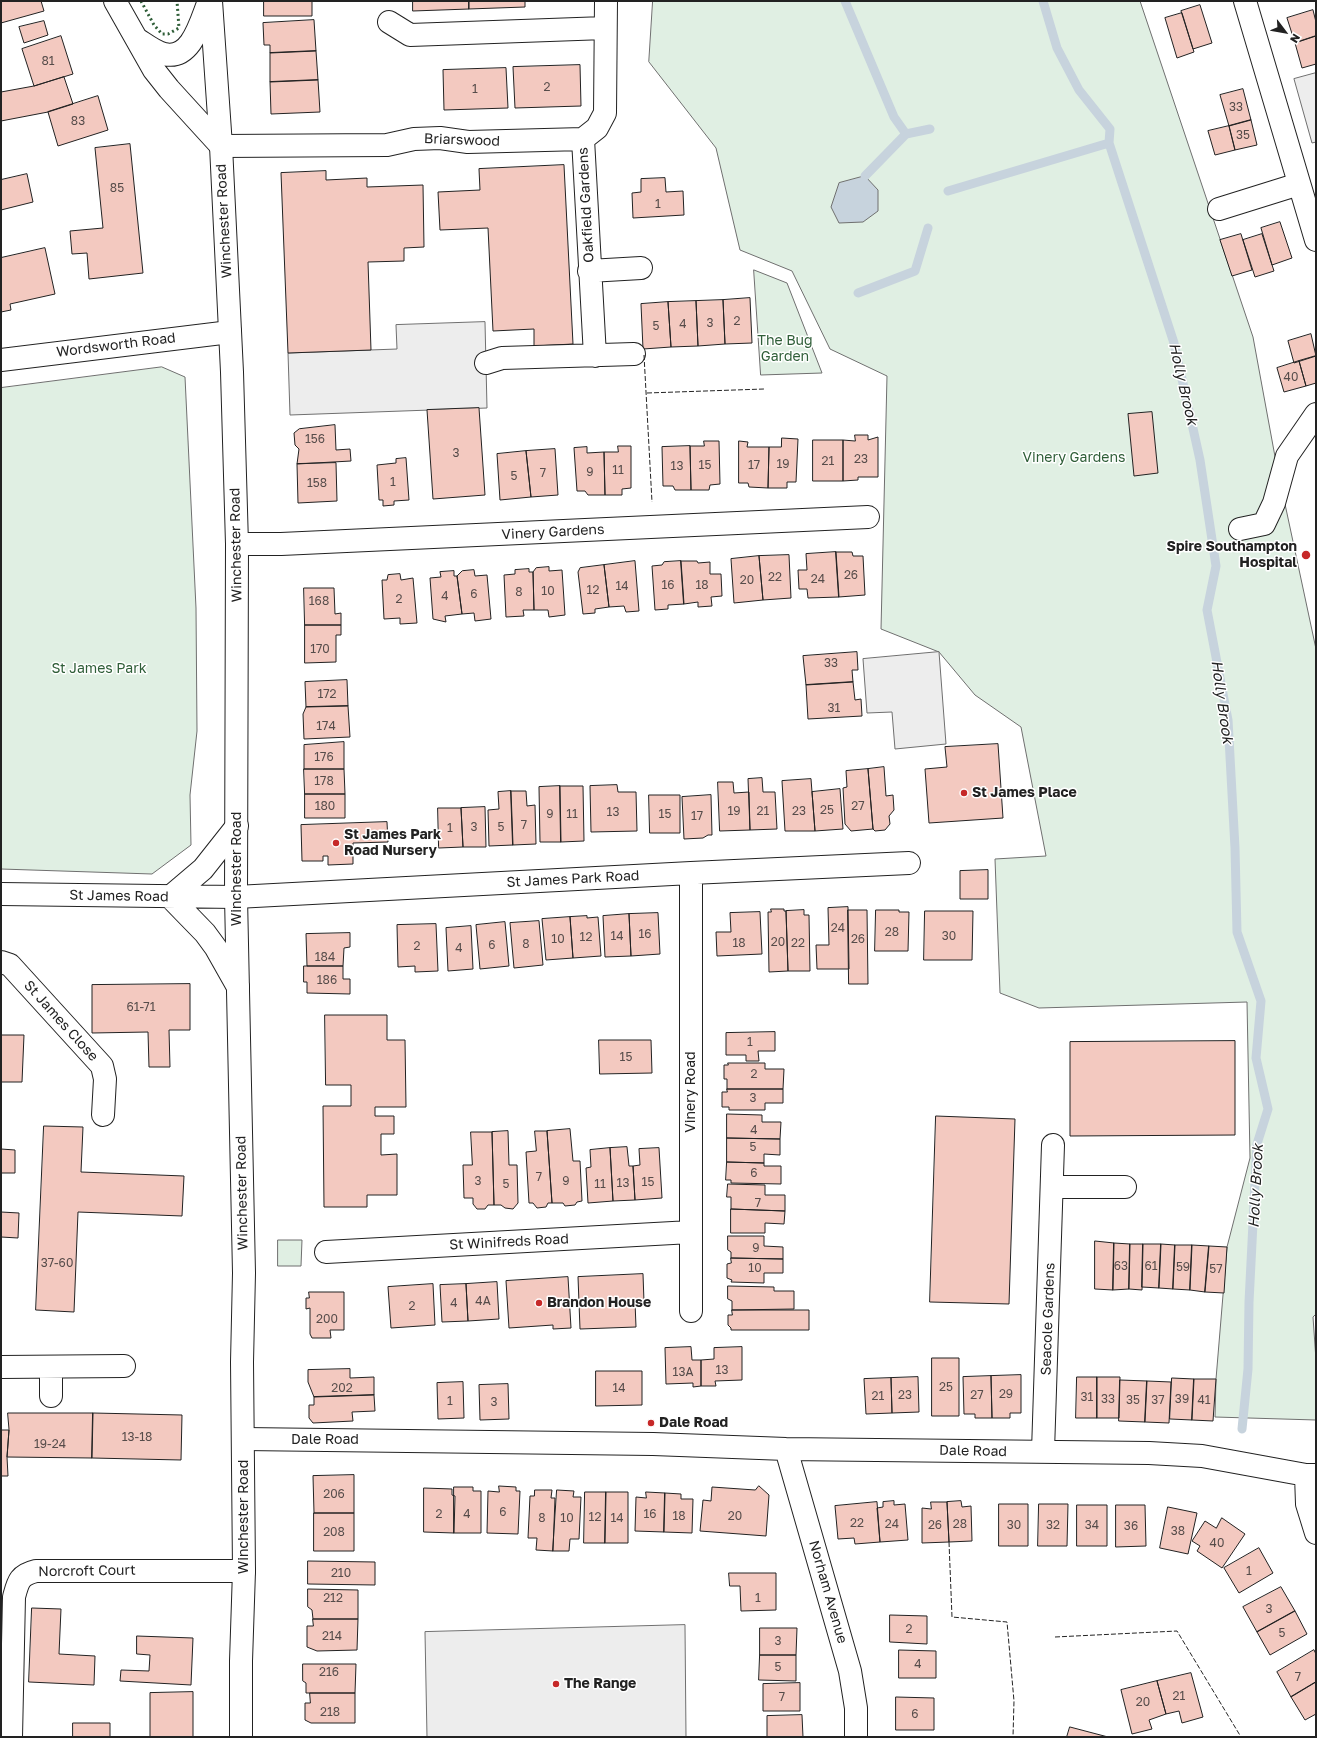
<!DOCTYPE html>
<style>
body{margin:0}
#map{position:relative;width:1317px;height:1738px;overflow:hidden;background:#fff;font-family:"Golos Text",sans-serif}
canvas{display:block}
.frame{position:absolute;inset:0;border:2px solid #222;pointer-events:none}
.north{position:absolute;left:1265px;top:12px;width:40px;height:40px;-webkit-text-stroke:3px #fff;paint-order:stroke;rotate:122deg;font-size:11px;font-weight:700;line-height:16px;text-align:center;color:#222}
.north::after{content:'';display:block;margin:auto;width:14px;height:18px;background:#222;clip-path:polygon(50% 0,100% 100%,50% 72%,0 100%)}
</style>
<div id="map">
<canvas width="1317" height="1738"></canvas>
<div class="frame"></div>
<div class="north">N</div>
</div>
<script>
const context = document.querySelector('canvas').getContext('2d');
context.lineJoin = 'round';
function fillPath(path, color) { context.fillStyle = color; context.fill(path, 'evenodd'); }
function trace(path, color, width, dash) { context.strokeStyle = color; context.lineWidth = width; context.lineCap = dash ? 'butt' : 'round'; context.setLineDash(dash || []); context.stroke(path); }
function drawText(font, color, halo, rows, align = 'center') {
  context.font = font + ' "Golos Text",sans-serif'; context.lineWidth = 3; context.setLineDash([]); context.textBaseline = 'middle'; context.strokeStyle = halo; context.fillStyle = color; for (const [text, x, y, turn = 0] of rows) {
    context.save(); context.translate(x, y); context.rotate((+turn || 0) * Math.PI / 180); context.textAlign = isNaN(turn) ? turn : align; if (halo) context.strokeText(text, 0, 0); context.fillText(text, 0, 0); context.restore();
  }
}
const green = new Path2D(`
 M653,1H1140L1253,337L1276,462L1316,649V1314L1313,1317L1316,1360V1420L1215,1417L1216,1379L1227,1247L1250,1158L1247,1002L1039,1008L1000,993L995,859L1046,856L1021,727L975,695L939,652L881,629L887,376L830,349L792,271L740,250L716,148L649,62Z
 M754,270L787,283L822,373L761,375Z
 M162,367L185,377L196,608L197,731L190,795L191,845L152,874L1,869V388Z
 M278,1240H302L301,1266H278Z`);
fillPath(green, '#e0efe3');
trace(green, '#6f6f6f', 1);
const parking = new Path2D(`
 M1316,73V142L1312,143L1294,79Z
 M485,322L487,408L290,415L288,353L397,349L396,325Z
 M939,652L946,744L895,749L892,712L867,713L863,659Z
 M685,1625L686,1737H427L425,1632Z`);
fillPath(parking, '#ededed');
trace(parking, '#6f6f6f', 1);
const water = new Path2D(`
 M865,176L878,190V211L863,222L839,223L831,207L839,183Z`);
fillPath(water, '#c7d3dd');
trace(water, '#6f6f6f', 1);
trace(new Path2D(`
 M845,1L894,117L906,134L930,129
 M1043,1L1057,48L1079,90L1110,129L1109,143L1174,343L1200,460L1216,566L1207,610L1228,720L1235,848L1237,932L1261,1001L1256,1058L1268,1109L1257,1144L1249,1302L1248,1369L1242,1429
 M865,176L906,134
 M948,191L1109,143
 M858,293L915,271L928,228`), '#c7d3dd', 9);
const building = new Path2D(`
 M1,1H41L44,11L1,23Z
 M264,1H312V16H264Z
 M413,1H469V9L413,11Z
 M469,1H525V7L469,9Z
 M1200,5L1212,43L1193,49L1181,11Z
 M1313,10L1316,22V36L1295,43L1287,18Z
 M1182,13L1194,52L1177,58L1165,18Z
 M314,20L316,51L270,53V45H264L263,23Z
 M44,21L48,35L24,43L19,27Z
 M61,36L73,74L34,86L22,49Z
 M1316,36V64L1302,68L1295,43Z
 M316,51L318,80L270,82V53Z
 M580,65L581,106L515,108L513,67Z
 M506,68L508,108L444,110L443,70Z
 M64,77L73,104L48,112L1,121V92L34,86Z
 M318,80L320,112L271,114L270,82Z
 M1243,89L1251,120L1229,126L1220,95Z
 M98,96L108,130L58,146L48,112Z
 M1251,120L1257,145L1235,150L1229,126Z
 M1229,126L1235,150L1215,155L1208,131Z
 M130,144L143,273L89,279L87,253L72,254L70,231L103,228L95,148Z
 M564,165L573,344L534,346V329L493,331L488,228L440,230L438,192L480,190L479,169Z
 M326,171V180L367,178V187L423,185L424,247L404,248V261L368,262L371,350L288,353L281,173Z
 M27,174L33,202L1,210V180Z
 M665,178L666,192L683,191L684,215L633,218L632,193L641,192V179Z
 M1280,222L1292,258L1272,265L1261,228Z
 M1241,234L1252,270L1232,276L1220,240Z
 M1262,234L1274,271L1255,277L1243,240Z
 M45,248L55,294L10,304L11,310L1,312V258Z
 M750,298L752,343L725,344L723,300Z
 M723,300L725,344L698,346L696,301Z
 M696,301L698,346L671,347L668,302Z
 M668,302L671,347L643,349L641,304Z
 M1311,334L1316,356L1294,363L1288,341Z
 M1316,356V383L1306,386L1299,361Z
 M1299,361L1306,386L1284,392L1277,368Z
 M479,408L485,495L433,499L427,410Z
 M1152,412L1158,473L1134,476L1128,414Z
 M335,425L336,450L350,449L351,461L297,464L299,449L295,445L294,433L299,429Z
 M855,435H868V440L878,437V477H858V480L843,481V440L855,441Z
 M782,438L798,439L796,482H787V488H768L769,447H781Z
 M813,440H843V481H813Z
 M704,441H719L720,484L710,485L709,490H691L690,446H704Z
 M739,441L748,442L747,447H769L768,488L749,487L748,483H739Z
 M618,446H631V488L622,489V495H605L604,452H618Z
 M690,446L691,490H675L673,486H663L662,447Z
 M587,447V453L604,452L605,495H588L585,491H577L574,448Z
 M555,449L558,495L531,497L526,451Z
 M526,451L531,497L500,500L497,454Z
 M406,458L409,500L394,501V505L383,506V500H379L377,465L396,463V459Z
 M336,463L337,501L298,503L297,464Z
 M836,552H852L853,556H863L865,595L839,597Z
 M836,552L839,597L808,598L807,589H799L798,570H807L806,554Z
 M789,555L791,598L763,600L759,556Z
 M759,556L763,600L734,603L731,559Z
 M635,561L639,611L626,612L624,606L609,607L604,565Z
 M681,561H697L698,563L710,562V574H721L722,596L711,597L712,606L698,607V602L684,604Z
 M681,561L684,604L668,605V609L655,610L652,566L662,565L664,562Z
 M604,565L609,607L595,609V613L583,614L578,572L580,568Z
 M549,567V571L562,570L565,615L549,617L548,610H534L533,572L536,568Z
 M529,569V572H533L534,610H523L524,616L506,617L504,575L515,574V570Z
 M474,570L475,576L487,575L491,619L475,621L474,613L462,614L457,576L462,571Z
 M454,571V576H457L462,614L445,616L446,622L433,619L430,578L441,577L440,572Z
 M400,574L401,580L413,578L417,623L400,624V618L384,619L382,580H387L388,575Z
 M304,588H334L335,614L341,613V625H305Z
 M305,625H341V635H336V662L305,663Z
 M857,652L858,670H852L853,682L806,685L803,656Z
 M347,680L348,706L306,707L305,682Z
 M853,682L855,700L861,699L862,716L808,719L806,685Z
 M348,706L350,737L304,739L303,714L306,707Z
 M344,742V769H304V745Z
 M998,744L1003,818L929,823L925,769L947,767L945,747Z
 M884,767L886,796L893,795L894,810L889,816L890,824L885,830L875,831L873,829L868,769Z
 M304,769H344L345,794H305Z
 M868,769L873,829L851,831L845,824L843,788L847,787L846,771Z
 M762,778L763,792H775L777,829L750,830L748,779Z
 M811,779L815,831H785L782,781Z
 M718,782H733L734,793L749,792L750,830L720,831Z
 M617,785L618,792H636L637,831L591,832L590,786Z
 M560,786H583L584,841L561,842Z
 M560,786L561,842H540L539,787Z
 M840,789L843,829L815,831L812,792Z
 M511,791H526L527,806L535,805L536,844L513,845Z
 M511,791L513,845L489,846L488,810L499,809L498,792Z
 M305,794H345V818H305Z
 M649,795H680V833H650Z
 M711,795L712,835H708L703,838L684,839L682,797Z
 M485,807L486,847H463L461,808Z
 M438,808H461L463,847L439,848Z
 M387,822L388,842L353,843V864L328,865V856H323V861H302L301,825Z
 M988,870V899H960V871Z
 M848,907L849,969H817L816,945H829L828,908Z
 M771,909H784V911H786L788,971L769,972L768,912H771Z
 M804,910V915H809L810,971H788L786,911Z
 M848,910H867L868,984H849Z
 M876,910H899V912H909L908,951H875Z
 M925,911H973L972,960H924Z
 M760,912L762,954L717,956L716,932H731L730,913Z
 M658,913L660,954L631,956L629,914Z
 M629,914L631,956L605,957L603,916Z
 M587,916V918L598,917L601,956L573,958L570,917Z
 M570,917L573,958L546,960L542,919Z
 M539,921L543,965L514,968L510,923Z
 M505,922L509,966L480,969L476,925Z
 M436,924L438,971L415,972V966L398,967L397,925Z
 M471,926L473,969L448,971L446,928Z
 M350,933V947L344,948L343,966H307L306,934Z
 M304,966H343V979H350V994L307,993V982H304Z
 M190,984V1030H169L170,1067H149L148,1032L92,1033V985Z
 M325,1015H387V1040H405L406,1107H375V1116H394V1134H381V1155L397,1154V1195H367V1207H324L323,1106H351V1085H326Z
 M775,1032V1051H758L759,1061H746V1055H726V1033Z
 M1,1035H24L22,1082H1Z
 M599,1040H651L652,1073L600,1074Z
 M1235,1041V1135L1070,1136V1042Z
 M728,1063H765V1069H784L783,1089H727V1079H724V1065H728Z
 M727,1089H783V1103H765V1110H729V1107H722V1092H727Z
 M727,1114L762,1115V1122H781L780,1139L727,1138Z
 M936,1116L1015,1119L1009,1304L930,1302Z
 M44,1126L83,1127L81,1172L184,1176L182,1216L78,1212L74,1312L36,1310Z
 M570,1129L573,1161H580L582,1201L577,1202L575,1205L565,1206L563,1203H552L547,1131Z
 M508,1131L509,1165H517L518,1203L513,1209L505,1208L501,1205H494L492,1132Z
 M535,1131H547L552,1203H548L546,1207L537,1208L533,1203H529L526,1152L536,1151Z
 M471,1132H492L494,1205H488L485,1209H477L473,1204V1198H464L463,1165H472Z
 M727,1138L780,1139V1155L764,1154V1163L727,1162Z
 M627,1147L629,1166H633L635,1200L613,1201L610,1148Z
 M610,1148L613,1201L588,1203L586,1168L591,1167L590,1150Z
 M659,1148L662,1198L635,1200L633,1166L640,1165L639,1149Z
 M1,1149L15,1150V1173H1Z
 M727,1162L764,1163V1166H781V1184L731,1183V1180H726Z
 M728,1184L765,1185V1195H785V1211L731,1209V1197H727Z
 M731,1209L785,1211L784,1224L765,1223V1233H731Z
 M1,1212L19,1213L18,1238L1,1237Z
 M728,1236H764V1246L783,1247V1259L731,1258V1252L728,1250Z
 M1095,1241L1114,1243L1113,1290L1095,1289Z
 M1114,1243L1130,1244L1129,1289L1113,1290Z
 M1130,1244H1143L1142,1290L1129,1289Z
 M1143,1244H1161L1159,1288L1142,1287Z
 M1161,1244L1175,1245L1173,1289L1159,1288Z
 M1175,1245H1192L1190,1290L1173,1289Z
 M1192,1245L1209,1246L1205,1292L1190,1290Z
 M1209,1246L1227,1247L1224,1293L1205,1292Z
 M731,1258L783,1259V1273H764V1283L731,1282L732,1280L727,1278V1264L731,1263Z
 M643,1274L644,1302H635L636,1327L580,1329L578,1277Z
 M568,1277L571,1328L553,1329V1325L509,1328L506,1281Z
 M497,1282L499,1319L468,1321L466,1284Z
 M433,1284L435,1325L391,1328L388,1287Z
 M466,1284L468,1321L442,1322L440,1285Z
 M728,1286L774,1287V1291H794V1309L732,1310V1301L728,1299Z
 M309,1292H344V1330H330L331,1338H312L310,1334V1308L306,1309V1298H309Z
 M732,1310H809V1330H731V1328L728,1325V1315H732Z
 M691,1347L692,1360H701V1386L693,1387V1383L666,1384L665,1348Z
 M742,1347V1380L715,1381L716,1386H701V1360L714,1359V1348Z
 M932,1358H959V1416H932Z
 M350,1369V1378L374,1377V1395L314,1397L308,1382V1370Z
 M596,1371H642V1405L596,1406Z
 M1021,1375V1413H1010V1418H992L991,1376Z
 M991,1376L992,1418H975V1414H964L963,1377Z
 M918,1377L919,1412L892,1413L891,1378Z
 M1077,1377H1097V1418H1076Z
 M1097,1377H1120L1119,1418H1097Z
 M891,1378L892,1413L866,1414L864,1379Z
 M1172,1378L1194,1379L1192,1420L1170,1419Z
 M1194,1379H1216L1213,1421L1192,1420Z
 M1120,1380L1147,1381L1145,1422L1119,1421Z
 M1147,1381L1171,1382L1169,1423L1145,1422Z
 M463,1382L464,1418L438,1419L437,1383Z
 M508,1384L509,1419L480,1420L479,1385Z
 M374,1395L375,1411L352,1412L353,1421L313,1423L309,1418V1405H314V1397Z
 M8,1413H93L92,1458L7,1457L9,1430Z
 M93,1413L182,1415L181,1460L92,1458Z
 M1,1430H9L7,1457L8,1476H1Z
 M354,1475V1513H314L313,1476Z
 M499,1486L516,1487V1491H520L518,1534L487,1533L488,1491L499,1492Z
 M759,1486L769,1495L766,1536L700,1531L703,1500L711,1501L712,1487L755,1490Z
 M454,1487H473V1491H481V1533H454Z
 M424,1488L452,1489V1495L455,1496L454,1533L424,1532Z
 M535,1490H552L551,1498H555L553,1551L536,1550L537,1538H528L530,1496H534Z
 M557,1490L574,1491L573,1497H581L579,1539H570L569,1551H553Z
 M585,1492H606L605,1543H584Z
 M606,1492H628V1543H605Z
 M646,1492L665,1493L664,1532L635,1531L636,1497L646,1498Z
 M665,1493L681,1494V1499H693L692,1533L664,1532Z
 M894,1501V1505L905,1504L908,1540L880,1542L877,1508L883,1507V1502Z
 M961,1501L962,1507L971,1506L972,1541L949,1542L947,1502Z
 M877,1502L880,1542L855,1544L854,1538L838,1539L835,1506Z
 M931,1502H947L949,1542L922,1543V1508L931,1509Z
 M999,1504H1028V1546H999Z
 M1039,1504H1068L1067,1546H1038Z
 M1077,1505H1107V1546H1077Z
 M1116,1505H1145L1146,1546L1116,1547Z
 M1168,1507L1197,1513L1188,1554L1160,1548Z
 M314,1513H354V1551H314Z
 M1222,1518L1245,1534L1222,1568L1197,1551L1200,1546L1192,1541L1205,1521L1216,1528Z
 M1259,1548L1273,1573L1239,1593L1224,1568Z
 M308,1561L375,1562V1585L308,1584Z
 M729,1573H776V1610L741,1611L740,1586H730Z
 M1281,1587L1295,1611L1257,1632L1243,1607Z
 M308,1589L358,1590V1619H313L312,1610L308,1607Z
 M32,1608L61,1609L59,1654L95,1656L94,1685L29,1682Z
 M1295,1611L1307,1634L1270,1655L1257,1632Z
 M890,1615L927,1616V1644L890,1642Z
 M313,1619H358L357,1650L317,1651L307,1647V1626H313Z
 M760,1628H797L796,1655H760Z
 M137,1636L193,1638L191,1685L120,1681L121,1670L149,1671L150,1655L137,1654Z
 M899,1650L936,1651V1678H899Z
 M1314,1650L1316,1654V1682L1291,1697L1277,1672Z
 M760,1655H796V1681L759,1680Z
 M303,1664H356L355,1693H306V1683L303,1681Z
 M1191,1673L1203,1717L1182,1723L1179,1711L1166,1714L1157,1681Z
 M1157,1681L1166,1714L1149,1720L1152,1729L1132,1734L1121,1690Z
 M1316,1682V1714L1305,1720L1291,1697Z
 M800,1683V1711H763V1684Z
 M193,1692V1737H150V1693Z
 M310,1693H355V1723H311L305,1720V1703H310Z
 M896,1697L934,1698V1730H896Z
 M802,1715L803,1737H767V1716Z
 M73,1723H110V1737H73Z
 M1070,1727L1108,1737H1067Z`);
fillPath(building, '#f3c9c0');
trace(building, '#222', 1);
const minor = new Path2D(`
 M115,1L154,70L169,89L221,146L387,145L414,139L440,138L468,142L583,139L597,128L605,113L606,1
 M1245,1L1316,240
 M389,22L410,35L605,28
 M137,39C145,44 155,52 164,54C192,61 201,20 209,1
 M583,139L595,356
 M1219,209L1299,184
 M589,271L641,268
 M1,360L230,332
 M486,363L502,358L634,354
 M1240,529L1264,524L1274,503L1287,456L1316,414
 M237,544H281L868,517
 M1,894L236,897L691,873L909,863
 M170,897L205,933L216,948L238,987
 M170,897L203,869L237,826
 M1,962L10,965L102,1066L105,1079L103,1115
 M1053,1187H1125
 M326,1252L691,1232
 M691,1311V873
 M1,1367L124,1366
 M51,1396V1368
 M244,1439L653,1444L786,1449L1149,1453L1202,1456L1306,1475H1316
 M786,1449L850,1671L856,1708V1737
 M1043,1451L1053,1145
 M1306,1475L1307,1504L1316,1533
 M11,1737L14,1597C18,1582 19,1575 36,1571H244`);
const major = new Path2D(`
 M211,1L221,146L232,372L237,544L236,897L244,1273L242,1362L244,1571L241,1661V1737`);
trace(minor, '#222', 24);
trace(major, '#222', 24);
trace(minor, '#fff', 22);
trace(major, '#fff', 22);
trace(new Path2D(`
 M141,1L154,25L162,34H168L179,28L177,1`), '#2f5e38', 3, [2, 3]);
trace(new Path2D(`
 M644,355L652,502
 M647,393L764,389
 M949,1542L952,1617L1007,1622L1014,1701L1013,1737
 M1055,1637L1177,1631L1241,1737`), '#222', 1, [5, 2]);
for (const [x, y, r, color] of [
 [1306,555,5,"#c62828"],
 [964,793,4,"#c62828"],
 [336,843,4,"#c62828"],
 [539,1303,4,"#c62828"],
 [651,1423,4,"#c62828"],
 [556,1684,4,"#c62828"]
]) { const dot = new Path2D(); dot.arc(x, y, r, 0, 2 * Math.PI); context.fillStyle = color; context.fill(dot); trace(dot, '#fff', 1.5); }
drawText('12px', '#564c4a', null, [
 ["81",48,61],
 ["2",547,87],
 ["1",475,89],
 ["33",1236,107],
 ["83",78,121],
 ["35",1243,135],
 ["85",117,188],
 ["1",658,204],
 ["2",737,321],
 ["3",710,323],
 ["4",683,324],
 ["5",656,326],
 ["40",1291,377],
 ["156",315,439],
 ["3",456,453],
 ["23",861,459],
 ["21",828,461],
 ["19",783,464],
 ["15",705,465],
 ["17",754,465],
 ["13",677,466],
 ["11",618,470],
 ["9",590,472],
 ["7",543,473],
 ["5",514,476],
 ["1",393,482],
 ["158",317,483],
 ["26",851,575],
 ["22",775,577],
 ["24",818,579],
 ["20",747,580],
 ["16",668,585],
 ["18",702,585],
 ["14",622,586],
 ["12",593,590],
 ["10",548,591],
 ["8",519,592],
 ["6",474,594],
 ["4",445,596],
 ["2",399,599],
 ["168",319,601],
 ["170",320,649],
 ["33",831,663],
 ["172",327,694],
 ["31",834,708],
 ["174",326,726],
 ["176",324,757],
 ["178",324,781],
 ["180",325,806],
 ["27",858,806],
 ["25",827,810],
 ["19",734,811],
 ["21",763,811],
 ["23",799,811],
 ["13",613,812],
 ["9",550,814],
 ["11",572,814],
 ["15",665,814],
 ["17",697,816],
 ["7",524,825],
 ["3",474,827],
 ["5",501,827],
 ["1",450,828],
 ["24",838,928],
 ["28",892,932],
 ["16",645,934],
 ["14",617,936],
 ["30",949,936],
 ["12",586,937],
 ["10",558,939],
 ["26",858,939],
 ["20",778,942],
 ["18",739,943],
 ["22",798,943],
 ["8",526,944],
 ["6",492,945],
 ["2",417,946],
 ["4",459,948],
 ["184",325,957],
 ["186",327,980],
 ["61-71",141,1007],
 ["1",750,1042],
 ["15",626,1057],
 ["2",754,1074],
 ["3",753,1098],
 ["4",754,1130],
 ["5",753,1147],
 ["6",754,1173],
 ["7",539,1177],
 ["3",478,1181],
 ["9",566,1181],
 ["15",648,1182],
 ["13",623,1183],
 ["5",506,1184],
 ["11",600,1184],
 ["7",758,1203],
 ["9",756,1248],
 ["37-60",57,1263],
 ["63",1121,1266],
 ["61",1151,1266],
 ["59",1183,1267],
 ["10",755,1268],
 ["57",1216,1269],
 ["4A",483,1301],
 ["4",454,1303],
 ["2",412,1306],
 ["200",327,1319],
 ["13",722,1370],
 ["13A",683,1372],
 ["25",946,1387],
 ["202",342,1388],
 ["14",619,1388],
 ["29",1006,1394],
 ["23",905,1395],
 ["27",977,1395],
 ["21",878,1396],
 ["31",1087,1397],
 ["33",1108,1399],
 ["39",1182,1399],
 ["35",1133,1400],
 ["37",1158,1400],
 ["41",1204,1400],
 ["1",450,1401],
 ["3",494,1402],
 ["13-18",137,1437],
 ["19-24",50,1444],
 ["206",334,1494],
 ["6",503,1512],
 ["2",439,1514],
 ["4",467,1514],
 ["16",650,1514],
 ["18",679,1516],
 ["20",735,1516],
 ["12",595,1517],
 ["8",542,1518],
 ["10",567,1518],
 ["14",617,1518],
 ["22",857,1523],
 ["24",892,1524],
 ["28",960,1524],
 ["26",935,1525],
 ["30",1014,1525],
 ["32",1053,1525],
 ["34",1092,1525],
 ["36",1131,1526],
 ["38",1178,1531],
 ["208",334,1532],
 ["40",1217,1543],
 ["1",1249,1571],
 ["210",341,1573],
 ["212",333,1598],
 ["1",758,1598],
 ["3",1269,1609],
 ["2",909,1629],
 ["5",1282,1633],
 ["214",332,1636],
 ["3",778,1641],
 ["4",918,1664],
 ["5",778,1667],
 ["216",329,1672],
 ["7",1298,1677],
 ["21",1179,1696],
 ["7",782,1697],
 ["20",1143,1702],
 ["218",330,1712],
 ["6",915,1714]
]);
drawText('14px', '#222', '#fff', [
 ["Briarswood",462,140,2],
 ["Oakfield Gardens",586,205,-93],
 ["Winchester Road",224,221,-93],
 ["Wordsworth Road",116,345,-7],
 ["Vinery Gardens",553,532,-3],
 ["Winchester Road",236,545,-91],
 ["Winchester Road",237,869,-90],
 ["St James Park Road",573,879,-3],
 ["St James Road",119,896,1],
 ["St James Close",61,1021,48],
 ["Vinery Road",691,1092,-90],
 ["Winchester Road",242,1193,-91],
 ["St Winifreds Road",509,1242,-3],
 ["Seacole Gardens",1048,1319,-88],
 ["Dale Road",325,1440],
 ["Dale Road",973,1451,1],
 ["Winchester Road",244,1517,-90],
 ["Norcroft Court",87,1571,-1],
 ["Norham Avenue",828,1592,74]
]);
drawText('14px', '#2f5e38', '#fff', [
 ["The Bug",785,341],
 ["Garden",785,357],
 ["Vinery Gardens",1074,458],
 ["St James Park",99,669]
]);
drawText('bold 14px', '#222', '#fff', [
 ["Spire Southampton",1297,547,"right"],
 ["Hospital",1297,563,"right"],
 ["St James Place",972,793],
 ["St James Park",344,835],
 ["Road Nursery",344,851],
 ["Brandon House",547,1303],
 ["Dale Road",659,1423],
 ["The Range",564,1684]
], 'left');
drawText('italic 15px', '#222', '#fff', [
 ["Holly Brook",1183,384,77],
 ["Holly Brook",1222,702,82],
 ["Holly Brook",1256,1186,-87]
]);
</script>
